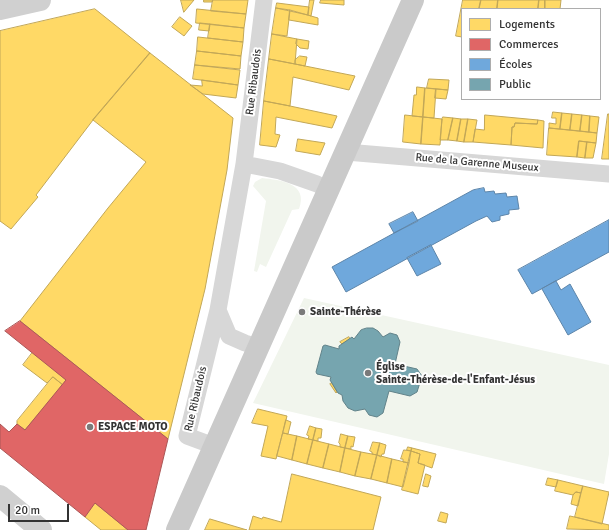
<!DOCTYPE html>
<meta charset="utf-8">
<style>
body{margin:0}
#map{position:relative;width:609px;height:530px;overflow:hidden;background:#fff;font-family:Signika,sans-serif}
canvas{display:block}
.legend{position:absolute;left:461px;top:8px;width:140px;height:92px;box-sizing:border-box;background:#fff;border:1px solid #adadad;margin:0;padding:5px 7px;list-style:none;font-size:12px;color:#333}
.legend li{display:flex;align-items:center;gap:8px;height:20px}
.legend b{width:20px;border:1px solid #adadad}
.scale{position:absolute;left:8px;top:504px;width:61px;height:18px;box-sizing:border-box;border:2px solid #333;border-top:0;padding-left:5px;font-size:12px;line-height:14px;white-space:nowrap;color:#333;-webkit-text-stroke:3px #fff;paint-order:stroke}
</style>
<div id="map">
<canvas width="609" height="530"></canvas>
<ul class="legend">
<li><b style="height:11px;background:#ffd966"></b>Logements</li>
<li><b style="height:11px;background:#e06666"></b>Commerces</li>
<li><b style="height:11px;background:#6fa8dc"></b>Écoles</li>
<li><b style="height:11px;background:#76a5af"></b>Public</li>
</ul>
<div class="scale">20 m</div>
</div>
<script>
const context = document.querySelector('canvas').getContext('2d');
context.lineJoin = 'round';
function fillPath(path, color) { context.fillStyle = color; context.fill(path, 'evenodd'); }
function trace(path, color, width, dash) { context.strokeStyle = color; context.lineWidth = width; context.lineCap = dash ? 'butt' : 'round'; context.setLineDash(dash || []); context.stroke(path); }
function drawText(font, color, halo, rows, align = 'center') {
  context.font = font + ' Signika,sans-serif'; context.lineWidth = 4; context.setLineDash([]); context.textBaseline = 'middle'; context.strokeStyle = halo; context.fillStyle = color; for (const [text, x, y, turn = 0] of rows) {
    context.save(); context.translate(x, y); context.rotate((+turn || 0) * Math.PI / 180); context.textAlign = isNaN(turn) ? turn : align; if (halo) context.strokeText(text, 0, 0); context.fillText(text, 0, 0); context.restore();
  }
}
fillPath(new Path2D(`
 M262,178C280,180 309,183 299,209L292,210L266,267L260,264L257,272L254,271L266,201L253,186L255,182Z
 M304,298L609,365V454L604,484L253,403Z`), '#f1f5ed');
const homes = new Path2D(`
 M181,0H194L184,12Z
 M204,0H213L212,2H204Z
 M213,0H248L246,14L211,11Z
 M310,0H314L311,16L308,15Z
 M321,0H344V5L320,3Z
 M463,0H481L479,9H462V37L456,36Z
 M481,0H498L497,9H479Z
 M498,0H539L538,9H497Z
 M539,0H545V9H538Z
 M545,0H561L560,9H545Z
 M277,3L309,7L308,15L276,8Z
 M276,8L290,10L287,36L272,34Z
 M95,9L150,53L93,120L36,195L38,197L11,229L0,221V31Z
 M197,9L246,14L244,28L196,23Z
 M290,10L318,18V25L289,20Z
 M180,17L192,26L184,36L172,27Z
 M200,23L210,24L209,31L199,30Z
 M210,24L244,28L243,42L208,38Z
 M272,34L297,39L295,64L269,59Z
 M198,37L243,42L241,56L197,51Z
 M297,39L309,41L308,49L300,48L296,44Z
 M197,51L241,56L240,69L195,65Z
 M150,53L233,118L227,170L205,289L168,439L20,321L108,208L146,162L93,120Z
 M300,56L307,57L305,66L295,64V60Z
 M269,59L295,64L355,76L349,90L293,77L290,106L264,101Z
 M195,65L240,70L238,85L193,79Z
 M429,79L449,80L448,90L427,88Z
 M202,80L238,85L236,98L203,94L190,85L202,86Z
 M417,87L425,88L423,117L412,116L414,95H416Z
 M425,88L436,89L434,118L423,117Z
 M436,89L448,90L446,99L435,98Z
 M264,101L290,106L337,116L332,128L276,117L275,134L280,135L276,147L260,145Z
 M553,112L562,113L560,129L549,128V123L556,124V118H552Z
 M562,113L572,114L570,130L560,129Z
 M572,114L582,115L580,131L570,130Z
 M608,114H609V159H602Z
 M405,115L423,117L421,144L403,142Z
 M485,115L538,120L537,124L515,123L514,127H512L511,145L473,142L475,129L484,130Z
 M582,115L590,116L589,132L580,131Z
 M590,116L599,117L597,133L589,132Z
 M423,117L442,119L440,145L421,144Z
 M443,117L453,118L448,140H440L442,119Z
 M453,118L461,119L457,141L448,140Z
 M461,119H468L464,142L457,141Z
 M468,119L477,120L473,142H464Z
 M538,120L544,121L543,148L511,145L512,127H514L515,123L537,124Z
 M549,128L597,133L596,143L579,141L577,157L547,155Z
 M298,139L325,143L320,155L296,151Z
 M579,141L587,142L585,158L577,157Z
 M587,142L596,143L593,158H585Z
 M349,337L350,339L342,344L340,342Z
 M33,352L66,380L63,385L53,377L47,383L23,365Z
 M53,377L63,385L25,430L17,424V421Z
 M332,383L337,392L336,393L330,384Z
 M258,409L287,416L276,459L261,456L268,426L252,423Z
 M286,420L291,422L288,434L283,433Z
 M310,426L316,428L313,440L308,439L309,436L307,435Z
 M316,428L322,429L321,438H318V441L313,440Z
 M283,433L297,436L292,460L277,456Z
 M341,434L348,436L345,448L340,447V444L339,443Z
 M297,436L313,440L307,464L292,460Z
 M348,436L355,437L353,447L351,446V449L345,448Z
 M313,440L329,444L323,468L307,464Z
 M373,442L380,443L377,455L372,454V452L370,451Z
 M380,443L386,445L384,454H382L381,457L377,455Z
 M329,444L345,448L340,472L323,468Z
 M408,447L412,448L411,451L407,450Z
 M345,448L361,452L355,476L340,472Z
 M412,448L436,454L432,468L418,463L420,454L411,451Z
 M404,450L411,451L409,463L403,462V459H401Z
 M411,451L420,454L418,463L425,465L418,494L402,490Z
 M361,452L377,455L371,479L355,476Z
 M377,455L392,459L387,483L371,479Z
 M392,459L409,463L403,487L387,483Z
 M292,474L381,497L373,530H249L253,516L262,519L263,517L281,522Z
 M426,474L431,476L428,487L423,486Z
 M548,478L558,480L556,487L546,485Z
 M558,480L583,486L581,493L576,492L573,495L555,491Z
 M583,486L609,492L602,524L575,517Z
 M576,492L581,493L578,506L571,504L573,495Z
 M95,503L128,530H101L85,517Z
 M441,512L448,514L446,523L438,521Z
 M570,516L609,525V530L567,529Z
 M210,519L247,530H205Z`);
fillPath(homes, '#ffd966');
trace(homes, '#c2a757', 1);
const shops = new Path2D(`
 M20,321L168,439L146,530H128L95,503L85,517L0,448V424L9,432L17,424L25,430L66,380L5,331Z`);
fillPath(shops, '#e06666');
trace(shops, '#ac5757', 1);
const schools = new Path2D(`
 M484,188L485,192L494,191L495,194L506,193L507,197L517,196L519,209L509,210V214L500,216V220L492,222L487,216L476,221L346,292L332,267L473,190Z
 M413,212L418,221L394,233L389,224Z
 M609,220V252L532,294L518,270Z
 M431,245L441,264L417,276L407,258Z
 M556,281L561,290L570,284L591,322L568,335L542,289Z`);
fillPath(schools, '#6fa8dc');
trace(schools, '#5d85a9', 1);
const public = new Path2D(`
 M367,328H373L378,331L383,337L390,333L397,335L400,342L395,364L417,369L422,376L417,392L410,396L389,391L383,413L377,417L369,415L365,409L355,411L348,408L343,401L342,395L338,393L330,380L331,377L317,374L316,372L323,346L325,345L339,349V346L352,337L354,339L361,330Z`);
fillPath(public, '#76a5af');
trace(public, '#62838a', 1);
trace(new Path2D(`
 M346,152L609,174
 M244,164L280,171L317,184L329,190
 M258,347L245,343L229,336L218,310L244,164L264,0
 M214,446L187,436L218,310`), '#d7d7d7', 17);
trace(new Path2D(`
 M0,9L40,0
 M0,496L41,530`), '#d0d0d0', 22);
trace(new Path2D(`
 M177,530L413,0`), '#cacaca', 22);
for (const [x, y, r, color] of [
 [302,312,4,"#7a7a7a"],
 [368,373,4,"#7a7a7a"],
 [90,427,4,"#7a7a7a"]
]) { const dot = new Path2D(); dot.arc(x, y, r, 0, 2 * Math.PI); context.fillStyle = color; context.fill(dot); trace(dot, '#fff', 1.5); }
drawText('11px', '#333', '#fff', [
 ["Rue Ribaudois",254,82,-83],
 ["Rue de la Garenne Museux",477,163,5],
 ["Rue Ribaudois",196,399,-77]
]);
drawText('bold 11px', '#333', '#fff', [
 ["Sainte-Thérèse",310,312],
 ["Église",376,367],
 ["Sainte-Thérèse-de-l'Enfant-Jésus",376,380],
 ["ESPACE MOTO",98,427]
], 'left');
</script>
